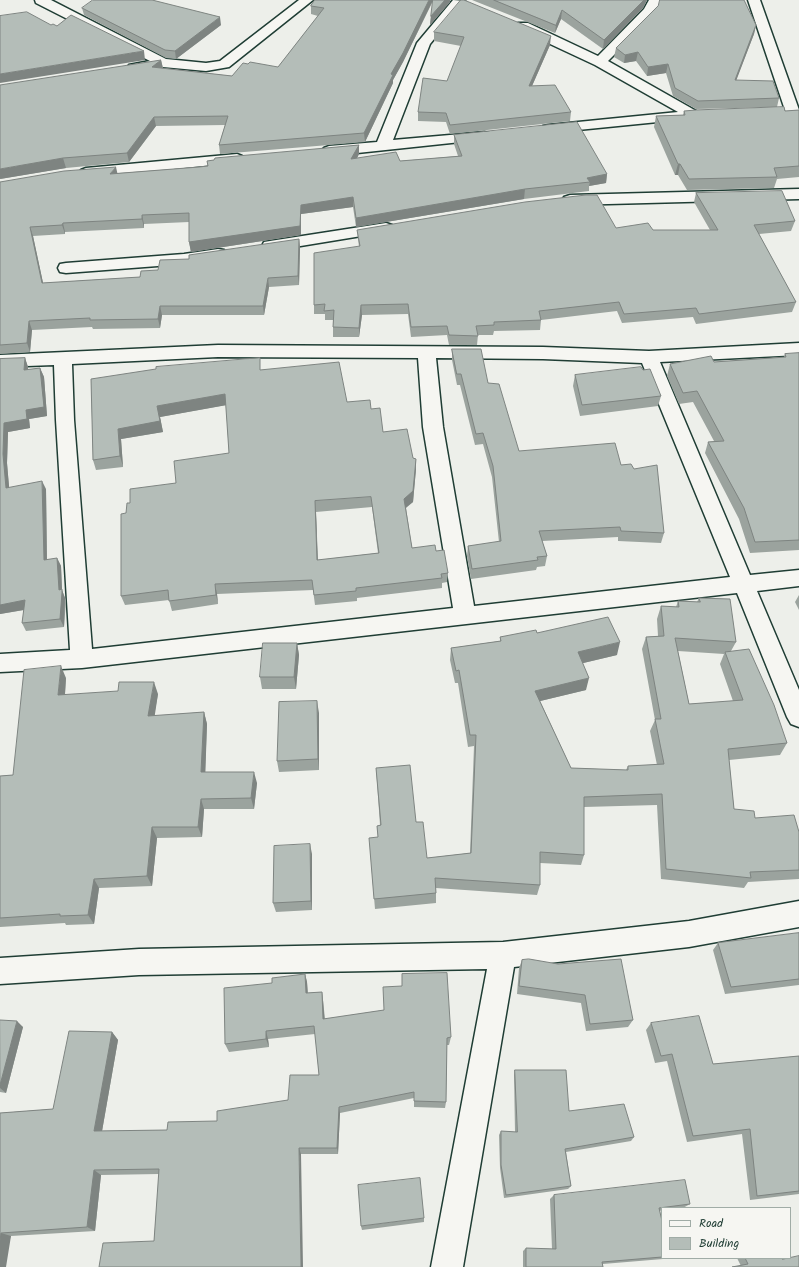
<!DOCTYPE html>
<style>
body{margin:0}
#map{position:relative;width:799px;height:1267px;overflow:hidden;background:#edefea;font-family:Kalam,sans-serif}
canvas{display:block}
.legend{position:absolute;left:661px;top:1207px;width:130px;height:52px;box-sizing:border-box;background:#f6f6f2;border:1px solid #a0aca6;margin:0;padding:5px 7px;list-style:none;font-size:12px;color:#1f3d34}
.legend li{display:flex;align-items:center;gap:8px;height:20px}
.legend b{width:20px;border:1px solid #a0aca6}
</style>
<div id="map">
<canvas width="799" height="1267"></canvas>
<ul class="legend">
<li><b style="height:5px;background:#f6f6f2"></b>Road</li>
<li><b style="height:11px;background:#b4bdb8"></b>Building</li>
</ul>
</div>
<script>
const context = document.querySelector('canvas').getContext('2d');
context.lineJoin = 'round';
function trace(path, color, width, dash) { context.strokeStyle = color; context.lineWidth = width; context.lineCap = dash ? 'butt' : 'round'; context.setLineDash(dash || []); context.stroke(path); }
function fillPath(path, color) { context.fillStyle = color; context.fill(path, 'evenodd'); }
const street = new Path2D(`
 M35,0H51L166,59L206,63L220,61L299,0H313L229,67L206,71L163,67L134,72L129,71L127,68L129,65L150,61L36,3Z
 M453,0L465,1L430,44L393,140L484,132L489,133L491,136L489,139L329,156L324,154L321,151L324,148L329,146L377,142L417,43Z
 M649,0H661L655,14L608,61L698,112L700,115L698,118L548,133L543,132L541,129L543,126L548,125L678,112L595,65L518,29L516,26L518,23H528L598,56L644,9Z
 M748,0H760L799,110L798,116H788L786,113Z
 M237,154L242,156L245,159L242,162L86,178L81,176L78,173L81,170L86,168Z
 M799,189V199L570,205L564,203L562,200L564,197L570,195Z
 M386,223L392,225L394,228L392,231L270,251L264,250L262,246L264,242L270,241Z
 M218,249L224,250L226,254L224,258L184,264L66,273L60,272L58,268L60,264L66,263L184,254Z
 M799,343V355L660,362L750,575L799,570V586L757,591L799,690V727L791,724L787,717L737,593L82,668L0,672V654L70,650L56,420L54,365L0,367V355L218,345L543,347L649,351ZM218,357L418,358L423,427L453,608L92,649L74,420L72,364ZM436,358L543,359L642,363L730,577L474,606L443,427Z
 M799,901V927L689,947L514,967L463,1267H431L487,969L139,975L0,984V958L139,949L503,942L689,921Z`);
trace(street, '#1f3d34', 3);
fillPath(street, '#f6f6f2');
fillPath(new Path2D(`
 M315,0H450V2L430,25L431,16L433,1L403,62L393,80V83L365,142L220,154L219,145L225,125L156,126L129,162L66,168L0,179L161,60L163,68L232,76L278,67L318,16L311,14V6Z
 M472,0H647L643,8L603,49L561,19L555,33Z
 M658,6L756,25L754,34L736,80L779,98L777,107L696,109L673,96L666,73L647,76L636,61L624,63L614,57L616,48Z
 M82,8L221,25L176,59L166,58L84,15Z
 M434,32L550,45L532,86L571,112L570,121L450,134L446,122L418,121V112L447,81L461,46L434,41Z
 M799,110V177L777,179L774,188L687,190L678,175H675L654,127L656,116L683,115L684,111H785Z
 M454,135L607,174L606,183L589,186V191L524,199L356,227L353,207L301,214V235L191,252L189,242V222L144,224V228L65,232V234L33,236L43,283L140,277L189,259L299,239L300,248L299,285L269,287L264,315H162L160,328L93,329L92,327L32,330L30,352L0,354V182L199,167L208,166L207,161L359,145V154L357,158L400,161L458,156L454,144Z
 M696,193L795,221L791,231L759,234L796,302L792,312L696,324L693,317L622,323L617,311L541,320L540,330L494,331L493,335H478L477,345H449L447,335L411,337L408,314L362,315L359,337H333V320H325V314H314V305L359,247L357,230L616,228L653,230H710L694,202Z
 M452,349L488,383L519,451L621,465L664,533L661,543L618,541V537L542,541L547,556L545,566L537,567L536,570L471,579L467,556L468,546L499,542L492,477L483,444L475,445L460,385H457L452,360Z
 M799,353V550L750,553L739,519L705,453L708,442L714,441L693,402L679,404L667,376L670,364L714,362L784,357L785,354Z
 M25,358L28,367V370L40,368L44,377L47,416L29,419L30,428L8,432L7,463L9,488L46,489L47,560L57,558L61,566L62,590L65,598L66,601L64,627L26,631L22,623L24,610L0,614V359Z
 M261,370L347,402L371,409L383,432L413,458L416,459V469L413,502L406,508L412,548L436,551L448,573L447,582L442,583V588L357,598V601L315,605L313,590L217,594L218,604L172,611L169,600L125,605L121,596L126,513L130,503L176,483L229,453L226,405L160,417L163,432L121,439L123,467L96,470L93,460L91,379ZM372,507L378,553L318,560L316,512Z
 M643,370L661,396L658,406L580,416L573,386L575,375Z
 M799,595V610L795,602Z
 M699,598L736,642L731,651L787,743L780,755L729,760L734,809L755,818L799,832V879L748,882L744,888L661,879L657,805L584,807V855L581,865L540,863V885L537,895L436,888V903L375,909L370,849L378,837L377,826L380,825L376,768L416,822L427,858L470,853L474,746L468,747L458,683H455L450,660L451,648L500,641V637L537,633L617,655L583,663L586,690L540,701L571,768L626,770L628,766L657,765L650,731L655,720L642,649L646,637L658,636L657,619L661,606L676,607L678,601L697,602ZM678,651L724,654L720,664L733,701L689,704Z
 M297,643L299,655L296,689H262L260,677Z
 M66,678L65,695L158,694L154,716L204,712L207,724L205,772L257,783L254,809H204L202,837L157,838L152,886L99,888L94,924L66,925L65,923L0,927V776L13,775Z
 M319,713V770L279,772L277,761Z
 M312,854V910L276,912L273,903Z
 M799,933V985L725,994L713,950L718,943Z
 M522,960L633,1020L628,1027L586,1031L581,1003L517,994L519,968Z
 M305,974L307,982L308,993L322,992L323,1000L325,1019L384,1010L402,986V974L451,1037L449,1045H447L446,1102L445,1108L414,1107V1098L340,1113L338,1154H301L154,1241L159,1174L101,1175L95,1231L11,1236L0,1267V1113L53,1109L112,1032L118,1040L102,1131L167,1130L217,1121L288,1100L319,1075L315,1034L268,1039L269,1047L229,1052L225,1044L272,983Z
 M0,1020L23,1027L6,1093L0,1092Z
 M651,1023L713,1064L799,1056V1194L750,1200L742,1134L687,1142L667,1061L655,1063L646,1030Z
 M515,1070L569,1111L634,1137L631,1141L566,1152L571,1186L568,1189L504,1198L500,1168L499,1135L501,1131L515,1132L514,1075Z
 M554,1195L690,1204L683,1208H662V1210L660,1211L662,1221V1258H664L663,1259L603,1264V1267H523V1251L526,1248L552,1249L550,1199Z
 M424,1218V1222L362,1230L361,1226Z
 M737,1258H781L782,1259L741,1266Z`), '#9ba39e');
fillPath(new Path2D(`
 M429,0H433L403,62L393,80V83L365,142L364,133L391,74Z
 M445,0H450V2L430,25L431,16Z
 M644,0H647L643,8L603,49L604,40Z
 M562,10L561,19L555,33L556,25Z
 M220,17L221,25L176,59L175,51Z
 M756,25L754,34L733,89L735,80Z
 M551,36L550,45L528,95L529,86Z
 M144,51L145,60L0,83V74Z
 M638,52L636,61L624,63L625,55Z
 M161,60L163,69L152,67Z
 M668,64L666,73L647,76L648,67Z
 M154,117L156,126L129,162L127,153Z
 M359,145V154L352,168L351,159Z
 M63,158L66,168L0,179V169Z
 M678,164H680L678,175H675Z
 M116,167L118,176L110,174Z
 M607,174L606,183L589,186L590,182L587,178Z
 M525,189L524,199L356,227V218Z
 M353,197V207L301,214V235L191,252L189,242L301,205Z
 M142,215L144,224V228L142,219Z
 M63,223L65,232V234L62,225Z
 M30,227L33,236L45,292L42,283Z
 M299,239L300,248L299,285L298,276Z
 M268,278L269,287L264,315L263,306Z
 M361,305L362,315L359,337V328Z
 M160,306L162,315L160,328L158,319Z
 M29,321L32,330L30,352L27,343Z
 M25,358L28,367L27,379L24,370Z
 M40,368L44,377L47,416L29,419L30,428L8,432L7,463L10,497L6,488L3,454L4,423L26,410Z
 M225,394L227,405L160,417L163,432L121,439L123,467L120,456L118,429L157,406Z
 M416,459V469L413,502L404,509V499Z
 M42,481L46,489L47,569L44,560Z
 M315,501L316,512L318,570L317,560Z
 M57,558L61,566L62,590L65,598L64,627L60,619Z
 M215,584L217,594L218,604L216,595Z
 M25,600L29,609L0,614V605Z
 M620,642L617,655L575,665L578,652Z
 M297,643L299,655L296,689L294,677Z
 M61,666L66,678L64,707L58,695Z
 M589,678L586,690L532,703L535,691Z
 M154,682L158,694L153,727L148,716Z
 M317,701L319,713V770L318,759Z
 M204,712L207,724L205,783L201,772Z
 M254,772L257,783L254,809L251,798Z
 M201,799L204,809L202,837L198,827Z
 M152,827L157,838L152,886L147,876Z
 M310,844L312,854V910L311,901Z
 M94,879L99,888L94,924L88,915Z
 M305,974L307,982L308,1001L306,993Z
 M322,992L323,1000L325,1027L323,1019Z
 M17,1021L23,1027L6,1093L0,1088V1085Z
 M266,1031L268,1039L269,1047L266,1039Z
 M112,1032L118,1040L101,1137L94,1131Z
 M339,1107L340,1113L338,1154L337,1148Z
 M299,1148L301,1154L303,1267H301Z
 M94,1170L101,1175L95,1231L87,1227Z
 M1,1233L11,1236L6,1267H0V1241Z`), '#7e8481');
const building = new Path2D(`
 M93,0H152L220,17L175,51L165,50L82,8Z
 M315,0H429L403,53L391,74L393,75L364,133L219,145L228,116L154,117L127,153L63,158L0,169V85L161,60L152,67L232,76L243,63L248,64L250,62L278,67L324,8L311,6Z
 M433,0H445L431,16Z
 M461,0H464L551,36L529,86L555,85L571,112L450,125L446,113L418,112L423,78L447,81L464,37L434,32Z
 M494,0H644L604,40L562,10L556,25Z
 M660,0H744L756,25L735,80L773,81L779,98L698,101L675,88L668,64L648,67L638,52L625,55L616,48L658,6Z
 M27,12L51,25L53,24L57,26L71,15L144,51L0,74V16Z
 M784,107L785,111L799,110V166L774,168L777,177L689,179L680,164H678L656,116L685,115L684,111L696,110Z
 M577,122L607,174L587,178L590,182L525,189L356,218L353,197L301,205L300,226L189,242V213L142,215V219L63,223L62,225L30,227L42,283L140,277L141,271L158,270L160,260L189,259V255L299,239L298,276L268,278L263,306H160L158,319L90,320V318L29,321L27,343L0,345V182L64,171L116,167L110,174L199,167L208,166L207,161L214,160L215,158L359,145L351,159L396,152L400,161L462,156L454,135Z
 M782,191L795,221L754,225L796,302L699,314L696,308L624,314L619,302L539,311L541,320L494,322V325L476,326L478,336L449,335L447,326L411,327L408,304L361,305L359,328L333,327L334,310L324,311L325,304L314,305V253L360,246L357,230L525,202L586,195H597L616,228L648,223L653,230H718L696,193Z
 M452,349H481L488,383L499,384L519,451L615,443L621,465L631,464L634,469L657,465L664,533L621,531L620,527L539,531L547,556L537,557L538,560L472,569L468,546L501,541L493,466L483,433L476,434L461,374H457Z
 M799,353V540L755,542L744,508L708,442L724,441L697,391L683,393L670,364L711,356L714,362L786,357L785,354Z
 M25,358L24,370L40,368L44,407L26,410L27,419L4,423L3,454L6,488L42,481L44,560L57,558L59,590L62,589V593L60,619L22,623L25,600L0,605V359Z
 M260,358V370L339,362L347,402L370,400L371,409L380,408L383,432L407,429L413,458L416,459L413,491L404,499L412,548L435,545L436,551L444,550L448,573L441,574L442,578L356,588V591L314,595L312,580L215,584L216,595L169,601L168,590L121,596V514L126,513L127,503H130V489L176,483L174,461L229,453L225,394L157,406L160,421L118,429L120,456L93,460L91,379L156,369V367ZM371,497L379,553L317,560L315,501Z
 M641,367L643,370L650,369L661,396L582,405L575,375Z
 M699,598L730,599L736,642L675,638L689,704L743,700L725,652L749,649L774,705L787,743L728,749L734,809L754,811L755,818L794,815L799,832V870L750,872L751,878L666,869L662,794L584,797V855L540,852V885L435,878L436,893L374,899L369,838L378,837L377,826L381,825L376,768L410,765L416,822H423L427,858L471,853L476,735H470L459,670L456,671L451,648L501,641L500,637L536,630L537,633L608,617L620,642L578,652L589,678L535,691L571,768L628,770V766L664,764L655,719H661L646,637L664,636L661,606L679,607L678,601L700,602Z
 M263,643H297L294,677H260Z
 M61,666L58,695L118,691L119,682H154L148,716L204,712L201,772H254L251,798L201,799L198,827H152L147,876L94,879L88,915L60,916V914L0,918V776L13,775L24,670Z
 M317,701L318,759L277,761L279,702Z
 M310,844L311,901L273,903L274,846Z
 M799,933V979L731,987L718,943Z
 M529,959L558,964L621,959L633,1020L590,1024L585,995L519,986L522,960Z
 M447,973L451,1037L447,1038L446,1102L414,1101V1092L339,1107L337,1148H299L301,1267H99L103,1243L154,1241L159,1169L94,1170L87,1227L1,1233L0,1241V1113L53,1109L69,1031L112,1032L94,1131L167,1130L168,1122L217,1121V1111L288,1100L290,1075H319L314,1026L266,1031V1039L225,1044L224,988L272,983V978L305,974L306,993L322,992L323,1019L384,1010L383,987L402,986V974Z
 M699,1016L713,1064L799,1056V1191L757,1196L750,1129L693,1136L672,1054L661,1056L651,1023Z
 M0,1020L17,1021L0,1085Z
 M515,1070H566L569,1111L624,1104L634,1137L565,1149L571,1186L506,1195L501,1165V1131L517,1132Z
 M420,1178L424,1218L361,1226L358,1185Z
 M685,1180L690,1204L659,1208L662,1221V1257L602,1262L603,1267H526V1248L556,1249L554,1195Z
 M799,1256V1267H732L748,1264L745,1258H781L782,1259Z`);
fillPath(building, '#b4bdb8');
trace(building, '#7e8481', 1);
</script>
